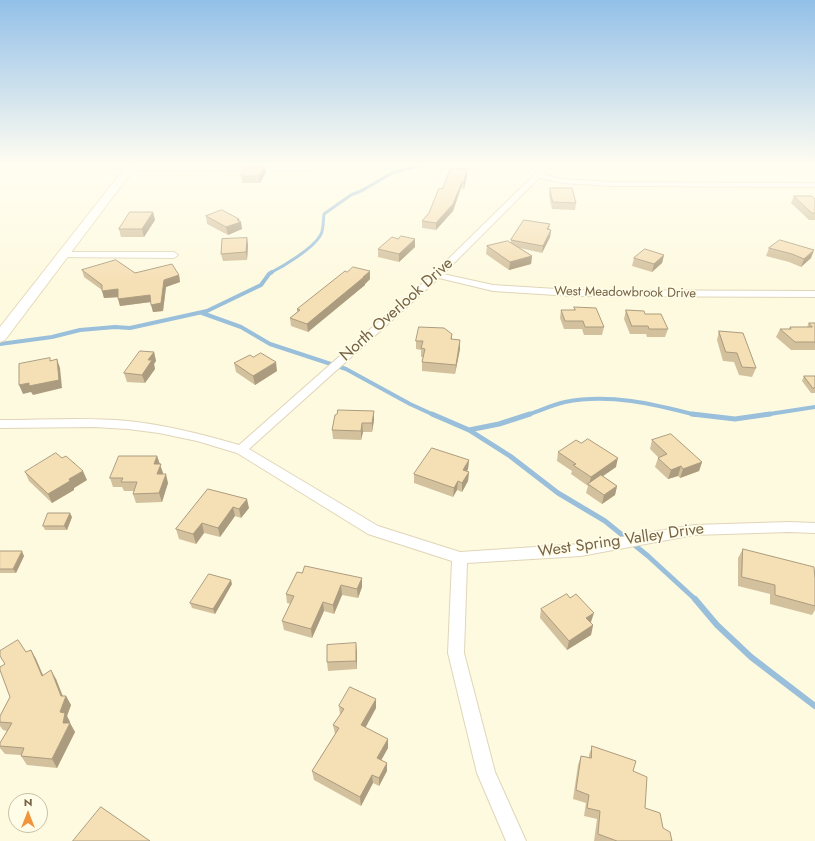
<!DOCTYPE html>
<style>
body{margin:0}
#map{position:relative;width:815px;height:841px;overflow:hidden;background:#fefae0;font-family:Jost,sans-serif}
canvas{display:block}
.north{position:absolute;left:8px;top:793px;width:40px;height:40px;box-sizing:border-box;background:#fffce7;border:1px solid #c8bfa7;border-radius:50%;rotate:0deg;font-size:11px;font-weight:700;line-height:16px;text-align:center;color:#766346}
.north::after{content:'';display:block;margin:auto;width:14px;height:18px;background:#f1943c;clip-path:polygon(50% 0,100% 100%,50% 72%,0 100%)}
</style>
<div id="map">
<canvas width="815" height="841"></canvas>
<div class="north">N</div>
</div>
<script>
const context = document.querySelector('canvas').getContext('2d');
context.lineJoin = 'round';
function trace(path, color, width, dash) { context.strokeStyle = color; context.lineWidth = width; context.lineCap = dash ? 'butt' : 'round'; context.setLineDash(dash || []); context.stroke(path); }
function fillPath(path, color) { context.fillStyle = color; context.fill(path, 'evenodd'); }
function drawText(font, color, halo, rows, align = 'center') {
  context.font = font + ' Jost,sans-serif'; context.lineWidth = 3.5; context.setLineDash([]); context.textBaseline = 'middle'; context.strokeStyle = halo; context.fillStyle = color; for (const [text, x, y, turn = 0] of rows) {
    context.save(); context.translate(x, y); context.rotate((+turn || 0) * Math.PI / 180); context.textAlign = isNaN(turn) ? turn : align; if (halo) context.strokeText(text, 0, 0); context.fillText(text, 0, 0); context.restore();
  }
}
trace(new Path2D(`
 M270,273C284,266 312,249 320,236C324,231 323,220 324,214L351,195L363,190L392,173L420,165`), '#99bfdb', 3);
trace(new Path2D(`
 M202,313L241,327L270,344L346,369L410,404L434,415
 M0,344L52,337L80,330L115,327L130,328L207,311L261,285L269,274L272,272
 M527,415C539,411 552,405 565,402C609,393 654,404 696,415
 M763,415L815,407`), '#99bfdb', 4);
trace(new Path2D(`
 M432,414L469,430L510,456L558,493L605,521L648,556L696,600
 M692,414L735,419L770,414
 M469,430L499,424L530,414`), '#99bfdb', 5);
trace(new Path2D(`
 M695,599L717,625L751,657L815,706`), '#99bfdb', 6);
const street = new Path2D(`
 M544,165H551L543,174L562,179L611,182L815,183V187L611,186L562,183L539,178L443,274L493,285L572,290L815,291V297L572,296L493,291L439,278L249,449L378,526L460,552L581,544L694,525L789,522L815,523V533L789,532L694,535L581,556L467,563L464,653L495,772L526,841H506L477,773L448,653L452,561L368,534L237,453L197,441L159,433L128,429L94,427L0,428V420C43,420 86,417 128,421C166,425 202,434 239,445L434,273Z
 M129,167H309L313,169L309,171L127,170L125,169Z
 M63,252H174L178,255L174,258L60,257L59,255Z`);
const secondary = new Path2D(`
 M127,165H137L5,340L0,342V327Z`);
trace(street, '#e0d5b8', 2);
trace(secondary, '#e5d8b6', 2);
fillPath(street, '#fff');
fillPath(secondary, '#fff');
fillPath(new Path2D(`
 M251,165H269V166H263H265L266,172L260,183H242L241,176Z
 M467,176L464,189L461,188L453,211L436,230L422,228V221L429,213L442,189Z
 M550,188L576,203L575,210L552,209L549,195Z
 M794,196L815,199V220H809L791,203Z
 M153,212L155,220L144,237H121L119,229Z
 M206,216L239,219V221L241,222L242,229L228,235L207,224Z
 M550,224L549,230H551L550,237L542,253L520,248L532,256L531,264L509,270L486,254L487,246L511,242V240Z
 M247,238L248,246L247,260L223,261L221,254Z
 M398,239L415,247L399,262L378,257V249Z
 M769,248L811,258L801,267L789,262L766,256Z
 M664,255L662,263L652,272L632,266L634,258Z
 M82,270L179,275L180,282L166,287L163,311L153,312L151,302L120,306L118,297L104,298L102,290L84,277Z
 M370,279L365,284V285L308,332L291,326L290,318L297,312V309Z
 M574,307L604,327L602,335H584L582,329H564L560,318L561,310H574Z
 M626,310L645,314L668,329L665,337H647L646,334H630L624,319Z
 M809,323H815V350H791L776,337L780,329H789L790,327H807Z
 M719,331L756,368L752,377L739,375L734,362L723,361L717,340Z
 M452,334V339L460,340V349L455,374L422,371V362L423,357H421V350L416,349V341Z
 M154,352L156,361L154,364L155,369L145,383L127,382L124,373Z
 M234,363L277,371L255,385L236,372Z
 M804,376H815V393H811L802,381Z
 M374,411V420L372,432H363L361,440L333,439L332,430L337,414Z
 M652,440L702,462L699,471L680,478L678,476L668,479L655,467L658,458V457L650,449Z
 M558,452L616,467L603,476L617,486L615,495L602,504L586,493L588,486L571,474L572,471L557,461Z
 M157,456L163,473V474L168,483L162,502L136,503L133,494L134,491H124L122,487H113L110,478Z
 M469,460L468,469L467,471L469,472L468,481L462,492L457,490L453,497L414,483V474Z
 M25,472L87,480L74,488V490L52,503L29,481Z
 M208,489L249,508L241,518L235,516L220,537L204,533L196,544L179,539L176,529Z
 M72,517L67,530H45L43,526Z
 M743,549L815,579V610L812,615L770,604V594L738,586V558Z
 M0,551L24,556L16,573H0Z
 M362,578V587L358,598L342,595L334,614L324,611L312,638L284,630L282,621L291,604L287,603L286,594Z
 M232,584L215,614L192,608L190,603Z
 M541,609L591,622V623L593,625L591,635L567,650L540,618Z
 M31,650L36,659L43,675L56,679L63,696H66L71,705L67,716L70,722V723L75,732L57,768L27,765L21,756V755L5,754L0,748V743L7,731L3,730L0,726V716L10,697L26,652Z
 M357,652V669L328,671L327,662Z
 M339,706L376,708L365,728L388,739V748L381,760L387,763V771L379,786L373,783L361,806L314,780L312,771L335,734L333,725L340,715Z
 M592,746L633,771L645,808L663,828L672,841H594L597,819L584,816L586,803L573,799L578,765L581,756L589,758V755Z`), '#d3c09c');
fillPath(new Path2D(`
 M265,166L266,172L260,183L259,176Z
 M467,169V176L464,189V182Z
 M462,182L461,188L453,211L436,230V223Z
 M153,212L155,220L144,237L142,229Z
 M239,219L240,222H241L242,229L228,235L226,227L237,220Z
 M551,230L550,237L542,253L543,246Z
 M247,238L248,246L247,260L246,252Z
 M415,239V247L399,262V254Z
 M814,250L811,258L801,267L804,259Z
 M664,255L662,263L652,272L654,264Z
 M532,256L531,264L509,270L510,262Z
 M370,271V279L365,284V285L308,332L307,324Z
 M179,275L180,282L166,287L163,311L153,312L151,305L164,280Z
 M118,289L120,297L104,298L102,291Z
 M150,295L151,302L120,306L118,299Z
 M460,340V349L455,374L456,365Z
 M154,352L156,361L154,364L155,369L145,383L142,375L148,360Z
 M57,359L60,368L62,388L33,395L31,392L23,394L19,385L29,383Z
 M276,362L277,371L255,385L253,376Z
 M374,411V420L372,432V423Z
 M362,423L363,432L361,440V431Z
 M157,456L163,473L160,483L154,464Z
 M618,458L616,467L590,485H589L591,477Z
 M469,460L468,469L462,479L463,470Z
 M702,462L699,471L680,478L683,469Z
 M681,466L678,476L668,479L671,470Z
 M83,471L87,480L74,488V490L52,503L48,494L69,479Z
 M469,472L468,481L462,492V483Z
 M166,474L168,483L162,502L159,493Z
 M458,481L457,490L453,497L454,488Z
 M617,486L615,495L602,504L604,495Z
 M247,499L249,508L241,518L239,509Z
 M233,507L235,516L220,537L218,528Z
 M70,513L72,517L67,530L64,526Z
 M202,523L204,533L196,544L193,534Z
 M22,551L24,556L16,573L13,569Z
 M362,578V587L358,598L357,589Z
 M231,580L232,584L215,614L213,609Z
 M341,585L342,595L334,614L333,605Z
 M323,602L324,611L312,638L311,629Z
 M594,613L591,622L584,627L586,618Z
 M593,625L591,635L567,650L569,641Z
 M356,643L357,652V669L356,661Z
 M31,650L36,659L47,685L42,676Z
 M51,670L56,679L64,700L66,696L71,705L67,716L70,722L69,725L70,723L75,732L57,768L52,759L63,723L60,712L61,696Z
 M376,699V708L362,734L361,725Z
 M388,739V748L378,766L377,758Z
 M387,763V771L379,786V778Z
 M372,775L373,783L361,806L360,797Z`), '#ac9c7f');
const building = new Path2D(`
 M247,165L265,166L259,176H241Z
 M451,168L467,169L464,182H462L453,204L436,223L422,221L429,213L439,188L442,189Z
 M550,188H572L576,203L553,202Z
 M794,196H812L815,199V213H812Z
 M222,210L239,219L237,220L241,222L226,227L206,216Z
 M130,212H153L142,229H119Z
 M524,220L550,224L547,229L551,230L543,246L511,240Z
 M401,236L415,239L399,254L378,249L392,237L398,239Z
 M247,238L246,252L221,254L222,239Z
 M780,240L814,250L804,259L792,254L769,248Z
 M508,241L532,256L510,262L487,246Z
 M645,249L664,255L654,264L634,258Z
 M116,260L135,273L172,264L179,275L164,280L161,303L151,305L150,295L118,299V289L102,291V285L82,270Z
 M353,267L370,271L363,277H364L307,324L290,318L300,310L297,309L345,271L347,272Z
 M574,307L596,308L604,327H585L583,321H565L561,310H575Z
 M626,310L644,311L645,314H661L668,329H649L648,326H632Z
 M809,323H815V342H795L780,329H791L790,327H812Z
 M419,327L444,328L452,334L451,339L460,340L456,365L422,362L425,349L421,348L423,341H416Z
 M719,331L743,333L756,368L742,367L737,353L726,352Z
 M140,351L154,352L148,360H152L142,375L124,373Z
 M261,353L276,362L253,376L234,363L250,355L253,357Z
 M50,358V361L57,359L59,380L29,386V383L19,385V364Z
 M804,376H815V388H813Z
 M338,410L374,411L372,423H362L361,431L332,430L335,415L337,414Z
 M671,434L702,462L683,469L681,466L671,470L658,458L667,454L652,440Z
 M588,439L618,458L591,477L573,465L576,464L558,452L576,440L581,443Z
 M432,448L469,460L463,470L469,472L462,483L458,481L454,488L414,474Z
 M56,453L62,458L66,456L83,471L69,479L70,481L48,494L25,472Z
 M119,456H157L154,464H161L157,474H166L159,493L133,494L137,482H121L123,478H110Z
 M601,475L617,486L604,495L588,484Z
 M208,489L247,499L239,509L233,507L218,528L202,523L193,534L176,529Z
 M48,513H70L64,526H43Z
 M743,549L814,567L815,579V606L775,595V585L742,577Z
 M0,551H22L13,569H0Z
 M305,566L362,578L357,589L341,585L333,605L323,602L311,629L282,621L294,596L286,594L297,572L302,573Z
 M209,574L231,580L213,609L190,603Z
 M567,594L570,598L576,594L594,613L586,618L593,625L569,641L541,609Z
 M18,640L26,652L31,650L42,676L51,670L61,696H66L60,712L65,713L63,723H70L52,759L21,756L24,748L0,746V743L12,723L0,722V716L10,697L0,670V667L5,664L0,656V651Z
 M356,643V661L327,662V645Z
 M350,687L376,699L361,725L388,739L377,758L387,763L379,778L372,775L360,797L312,771L339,728L333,725L344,709L339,706Z
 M592,746L636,761L633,771L647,777L645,808L660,813L663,828L670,832L672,841H617L598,834L600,811L587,808L589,795L576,790L581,756L591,758Z
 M101,807L150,841H73Z`);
fillPath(building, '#f5dfb5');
trace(building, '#ac9c7f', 1);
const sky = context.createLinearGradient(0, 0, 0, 283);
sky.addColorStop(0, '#93c0e8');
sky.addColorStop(0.58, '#fffdf1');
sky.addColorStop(1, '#fffdf100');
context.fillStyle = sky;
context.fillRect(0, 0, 815, 283);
drawText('13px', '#766346', '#fffce7', [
 ["West Meadowbrook Drive",625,293,1]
]);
drawText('16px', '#766346', '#fffce7', [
 ["North Overlook Drive",397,310,-42],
 ["West Spring Valley Drive",621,541,-8]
]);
</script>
